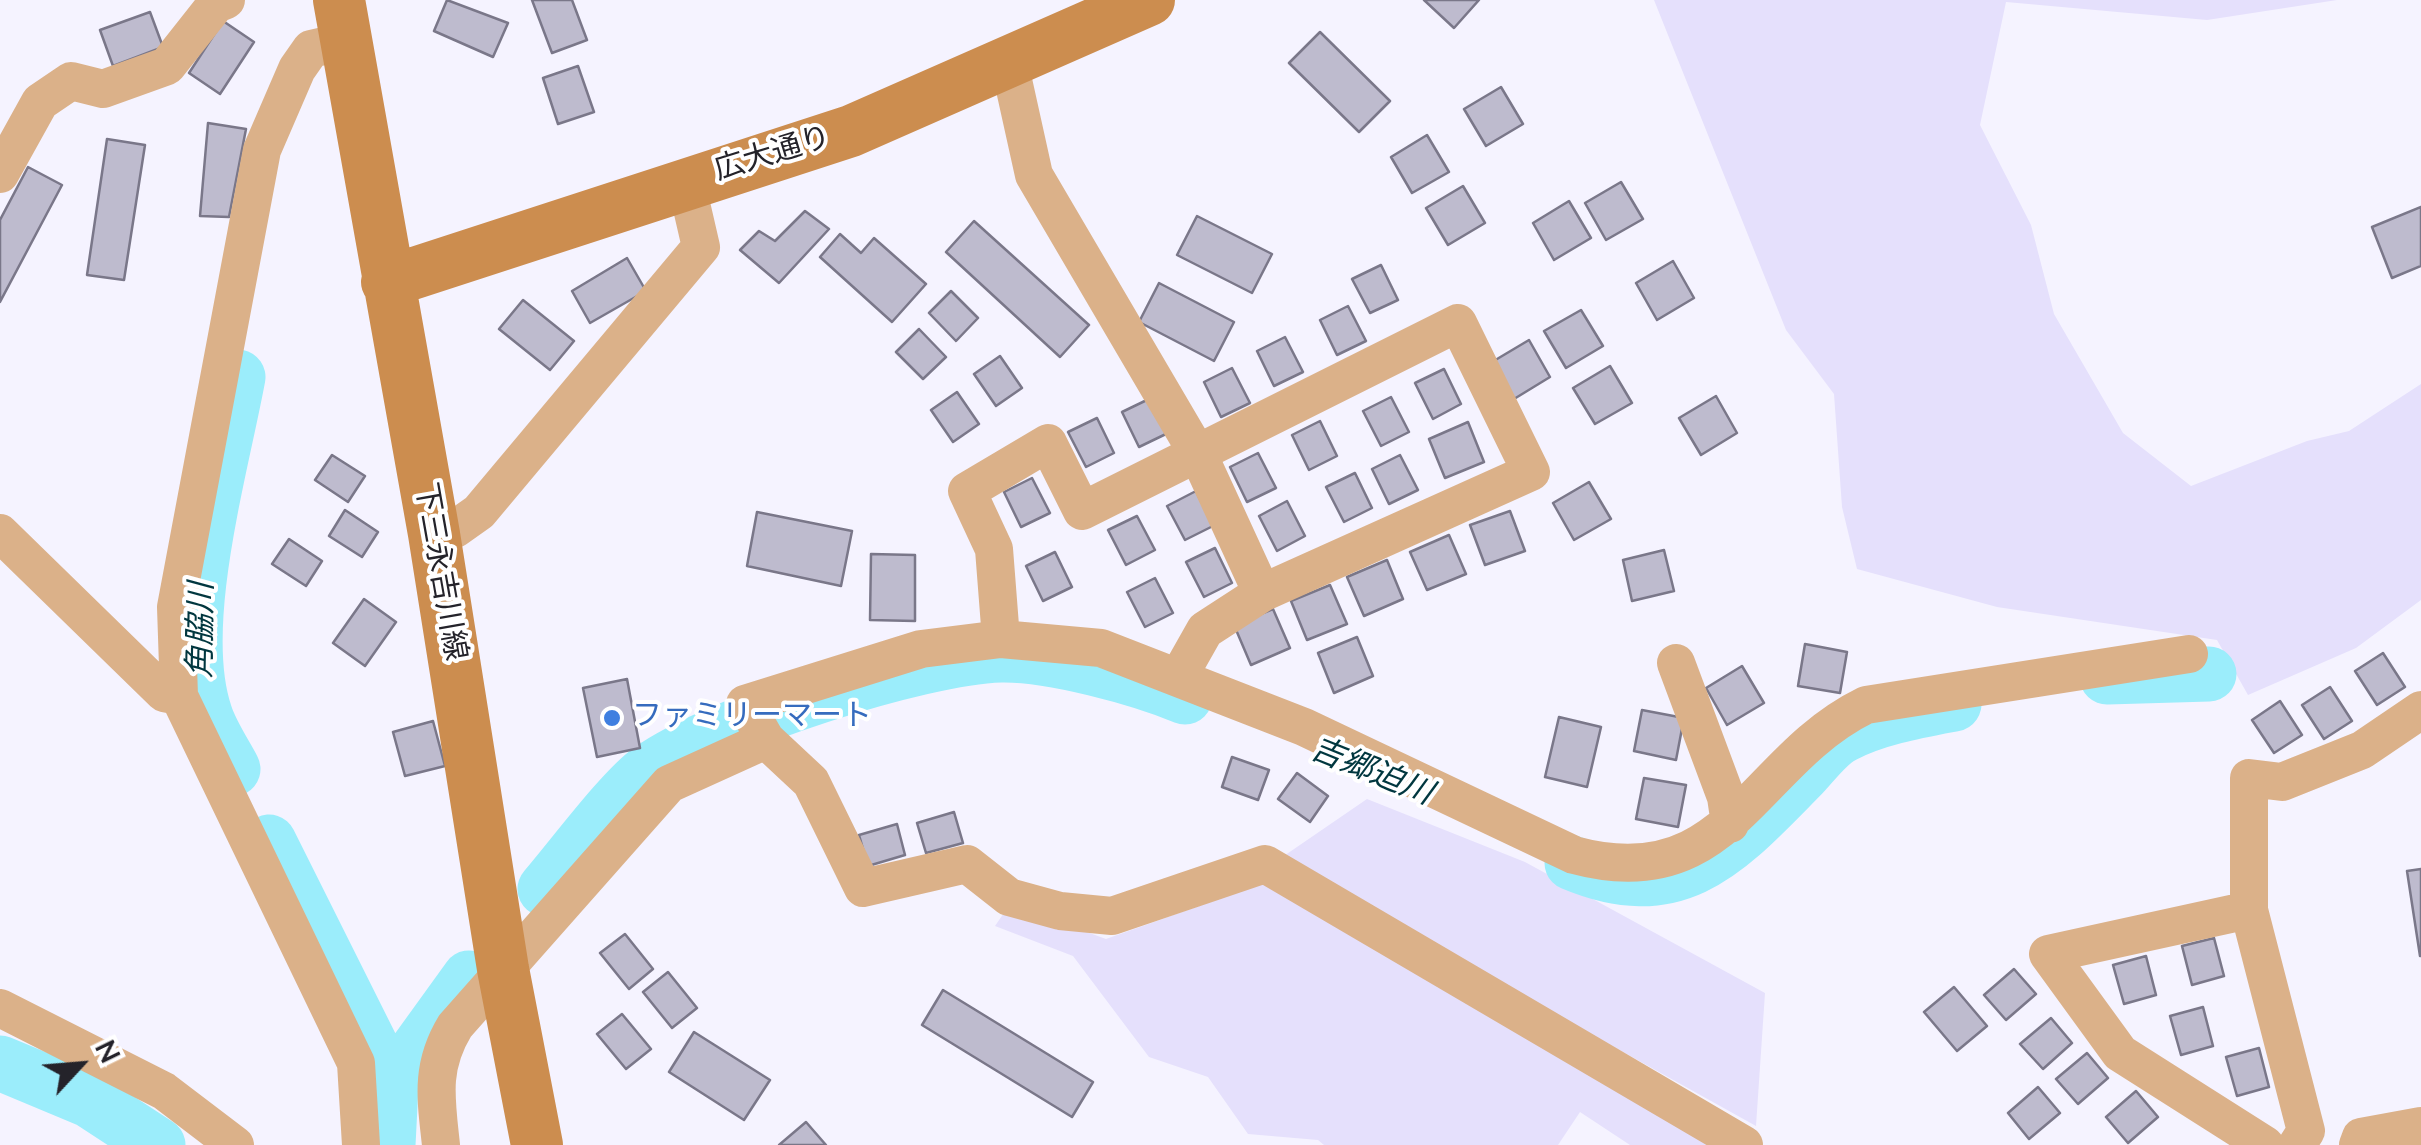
<!DOCTYPE html>
<meta charset="utf-8">
<style>
body{margin:0}
#map{position:relative;width:2421px;height:1145px;overflow:hidden;background:#f5f3ff;font-family:"Nunito Sans",sans-serif}
canvas{display:block}
.north{position:absolute;left:30px;top:1015px;width:100px;height:100px;-webkit-text-stroke:8px #fff;paint-order:stroke;rotate:64deg;font-size:28px;font-weight:700;line-height:40px;text-align:center;color:#24232a}
.north::after{content:'';display:block;margin:auto;width:35px;height:45px;background:#24232a;clip-path:polygon(50% 0,100% 100%,50% 72%,0 100%)}
</style>
<div id="map">
<canvas width="2421" height="1145"></canvas>
<div class="north">N</div>
</div>
<script>
const context = document.querySelector('canvas').getContext('2d');
context.lineJoin = 'round';
function fillPath(path, color) { context.fillStyle = color; context.fill(path, 'evenodd'); }
function trace(path, color, width, dash) { context.strokeStyle = color; context.lineWidth = width; context.lineCap = dash ? 'butt' : 'round'; context.setLineDash(dash || []); context.stroke(path); }
function drawText(font, color, halo, rows, align = 'center') {
  context.font = font + ' "Nunito Sans","Noto Sans JP",sans-serif'; context.lineWidth = 8; context.setLineDash([]); context.textBaseline = 'middle'; context.strokeStyle = halo; context.fillStyle = color; for (const [text, x, y, turn = 0] of rows) {
    context.save(); context.translate(x, y); context.rotate((+turn || 0) * Math.PI / 180); context.textAlign = isNaN(turn) ? turn : align; if (halo) context.strokeText(text, 0, 0); context.fillText(text, 0, 0); context.restore();
  }
}
fillPath(new Path2D(`
 M1654,0H2337L2207,20L2006,2L1980,125L2031,225L2054,314L2123,433L2191,486L2307,441L2349,431L2421,384V600L2356,648L2248,695L2217,640L1997,607L1857,569L1842,507L1834,394L1786,330Z
 M1367,799L1525,862L1765,993L1756,1126L1278,860Z
 M1264,883L1719,1145H1630L1580,1112L1558,1145H1324L1318,1140L1248,1134L1208,1077L1149,1057L1073,956L995,926L1010,904L1106,939Z`), '#e5e0fc');
trace(new Path2D(`
 M2107,677L2209,674
 M233,769C224,752 211,733 205,714C175,625 221,469 238,377
 M269,842L391,1086L388,1145
 M1572,863C1679,908 1728,850 1800,777C1813,764 1827,743 1844,735C1877,718 1917,711 1954,704
 M545,889C571,859 621,791 650,770C716,723 921,657 1001,655C1051,654 1139,678 1185,697
 M0,1063L89,1100L158,1145
 M391,1086L469,978`), '#9bedfb', 55);
const building = new Path2D(`
 M447,0L508,23L493,57L434,31Z
 M532,0H572L587,40L552,53Z
 M1424,0H1479L1454,28Z
 M150,12L163,47L113,66L100,30Z
 M223,21L254,42L220,94L189,73Z
 M1320,32L1390,101L1359,132L1289,63Z
 M578,66L594,112L558,124L543,78Z
 M1501,87L1523,124L1486,146L1464,109Z
 M208,123L246,129L229,217L200,216Z
 M1427,135L1449,172L1412,193L1391,157Z
 M107,139L145,145L124,280L87,275Z
 M28,167L62,185L0,302V220Z
 M1621,182L1643,219L1606,240L1585,203Z
 M1463,186L1485,223L1448,245L1426,208Z
 M1569,201L1591,238L1554,260L1533,223Z
 M2421,207V266L2392,278L2372,227Z
 M805,211L829,229L779,283L740,250L759,231L775,241Z
 M1197,216L1272,254L1252,293L1177,255Z
 M974,221L1089,325L1060,357L946,252Z
 M840,234L861,253L874,238L926,284L892,322L820,257Z
 M627,258L646,291L590,323L572,291Z
 M1673,261L1694,298L1657,320L1636,283Z
 M1381,265L1398,300L1370,313L1352,279Z
 M1159,283L1234,322L1214,361L1139,322Z
 M951,291L978,318L956,341L929,313Z
 M523,300L574,341L550,370L499,329Z
 M1348,306L1366,341L1337,355L1320,320Z
 M1581,310L1603,346L1566,368L1544,331Z
 M919,329L946,357L923,379L896,352Z
 M1285,337L1303,372L1274,386L1257,351Z
 M1529,340L1550,377L1514,399L1492,362Z
 M1000,356L1022,388L996,406L974,374Z
 M1610,366L1632,403L1595,424L1573,388Z
 M1232,368L1250,403L1221,417L1204,382Z
 M1444,369L1461,404L1433,419L1415,383Z
 M957,392L979,424L953,442L931,410Z
 M1716,396L1737,433L1701,455L1679,418Z
 M1391,397L1409,432L1381,446L1363,411Z
 M1151,398L1168,433L1139,447L1122,412Z
 M1097,418L1114,453L1086,467L1068,432Z
 M1320,421L1337,456L1309,470L1292,435Z
 M1468,422L1484,462L1445,478L1429,439Z
 M1258,453L1276,488L1247,502L1230,467Z
 M332,455L365,476L348,502L315,480Z
 M1400,455L1418,490L1389,504L1372,469Z
 M1355,473L1372,508L1344,522L1326,487Z
 M1032,478L1050,513L1021,527L1004,492Z
 M1589,482L1611,519L1574,540L1553,503Z
 M1196,491L1213,526L1185,540L1167,506Z
 M1287,501L1305,536L1277,551L1259,516Z
 M345,510L378,532L362,557L329,536Z
 M1510,511L1525,551L1485,565L1470,525Z
 M757,512L852,531L841,586L747,566Z
 M1137,516L1155,550L1126,565L1108,530Z
 M1449,535L1466,574L1427,590L1410,552Z
 M289,539L322,561L306,586L272,564Z
 M1215,548L1232,583L1204,597L1186,562Z
 M1664,550L1674,591L1632,601L1623,560Z
 M1055,552L1072,587L1043,601L1026,566Z
 M871,554L915,555V621L870,620Z
 M1387,560L1403,599L1364,616L1347,577Z
 M1155,578L1173,613L1145,627L1127,592Z
 M1330,585L1347,624L1307,640L1291,601Z
 M364,599L396,622L365,666L333,643Z
 M1273,609L1290,648L1251,665L1234,625Z
 M1357,637L1373,676L1334,693L1318,653Z
 M1805,644L1847,652L1840,693L1798,686Z
 M2383,653L2405,687L2377,705L2355,671Z
 M1742,666L1764,703L1727,725L1706,688Z
 M627,679L640,748L597,757L583,688Z
 M2330,687L2352,721L2324,739L2302,705Z
 M2280,701L2302,735L2274,753L2252,720Z
 M1642,710L1684,718L1676,760L1634,751Z
 M1559,717L1601,727L1587,787L1545,777Z
 M433,721L445,766L405,776L393,732Z
 M1232,757L1269,770L1258,800L1222,787Z
 M1297,773L1328,796L1310,822L1278,799Z
 M1644,778L1686,785L1678,827L1636,819Z
 M954,812L963,843L926,853L917,823Z
 M897,824L905,855L868,866L859,835Z
 M2421,869V956H2420L2407,871Z
 M625,934L653,969L629,989L600,953Z
 M2214,938L2224,976L2192,985L2182,946Z
 M2146,956L2156,995L2124,1004L2113,965Z
 M2014,969L2036,994L2006,1020L1984,995Z
 M668,972L697,1008L672,1028L643,992Z
 M1954,987L1987,1026L1957,1051L1924,1012Z
 M943,990L1093,1082L1072,1117L922,1025Z
 M2203,1007L2213,1046L2181,1055L2170,1016Z
 M622,1014L651,1049L626,1069L597,1034Z
 M2051,1018L2072,1043L2043,1069L2020,1044Z
 M694,1032L770,1080L744,1120L669,1072Z
 M2259,1048L2269,1087L2237,1096L2226,1057Z
 M2087,1053L2108,1078L2078,1104L2056,1079Z
 M2038,1087L2060,1113L2029,1139L2008,1113Z
 M2136,1091L2158,1117L2128,1143L2106,1117Z
 M806,1122L826,1145H779Z`);
fillPath(building, '#bebbce');
trace(building, '#7a7789', 2.5);
trace(new Path2D(`
 M346,41L311,49L297,69L262,150L176,607L179,696L356,1063L361,1145
 M1009,62L1034,175L1199,456L1262,593
 M0,174L40,102L71,81L103,89L167,66L216,4L226,0
 M0,533L164,693L179,696
 M434,534L455,529L479,512L701,247L686,182
 M1001,639L994,549L967,491L1048,443L1082,511L1458,323L1531,472L1262,593L1205,630L1179,676
 M1676,663L1726,797L1730,824
 M766,740L811,782L863,888L967,864L1009,897L1060,911L1112,916L1265,864L1744,1145
 M2249,910L2048,954L2120,1053L2265,1145
 M0,1008L164,1091L235,1145
 M441,1145C436,1099 430,1067 455,1026L669,784L766,740L745,704L921,649L1001,639L1101,648L1304,727L1574,855C1729,897 1751,761 1866,705L2189,654
 M2297,1145L2306,1131L2249,910V778L2282,782L2362,750L2421,710
 M2358,1145L2361,1137L2421,1126`), '#dbb189', 38);
trace(new Path2D(`
 M339,0L434,534L503,969L537,1145
 M387,282L851,131L1149,0`), '#cc8d4f', 52);
for (const [x, y, r, color] of [
 [612,718,10,"#3f7fe0"]
]) { const dot = new Path2D(); dot.arc(x, y, r, 0, 2 * Math.PI); context.fillStyle = color; context.fill(dot); trace(dot, '#fff', 4); }
drawText('30px', '#24232a', '#fff', [
 ["広大通り",773,155,-17],
 ["下三永吉川線",439,572,80]
]);
drawText('30px', '#366cbe', '#fff', [
 ["ファミリーマート",632,718]
], 'left');
drawText('italic 32px', '#01373f', '#fff', [
 ["角脇川",203,630,-89],
 ["吉郷迫川",1371,773,22]
]);
</script>
